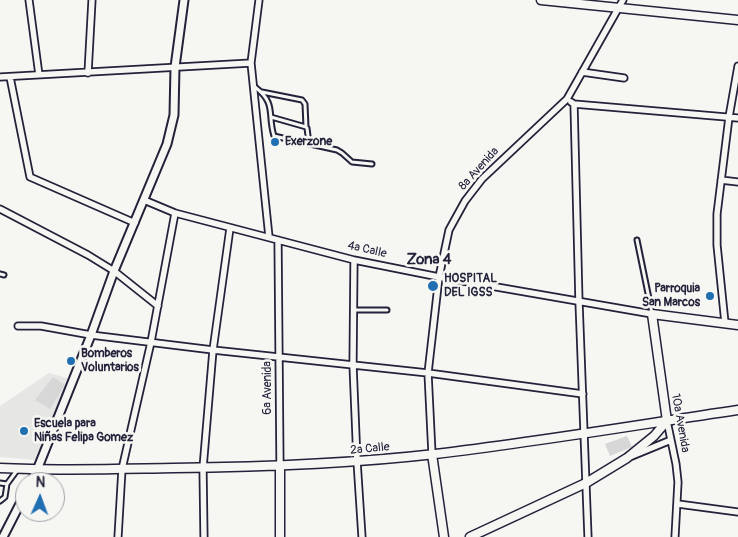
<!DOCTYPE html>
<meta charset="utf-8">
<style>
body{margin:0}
#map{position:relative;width:738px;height:537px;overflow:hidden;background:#f6f6f2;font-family:Pangolin,sans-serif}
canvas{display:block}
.north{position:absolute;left:15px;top:472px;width:50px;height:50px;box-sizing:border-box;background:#f6f6f2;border:1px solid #a1a1a9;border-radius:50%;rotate:2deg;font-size:14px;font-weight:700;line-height:20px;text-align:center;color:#22223b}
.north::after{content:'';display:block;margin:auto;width:18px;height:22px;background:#1f6fb2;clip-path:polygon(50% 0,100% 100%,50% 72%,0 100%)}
</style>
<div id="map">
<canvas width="738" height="537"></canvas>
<div class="north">N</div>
</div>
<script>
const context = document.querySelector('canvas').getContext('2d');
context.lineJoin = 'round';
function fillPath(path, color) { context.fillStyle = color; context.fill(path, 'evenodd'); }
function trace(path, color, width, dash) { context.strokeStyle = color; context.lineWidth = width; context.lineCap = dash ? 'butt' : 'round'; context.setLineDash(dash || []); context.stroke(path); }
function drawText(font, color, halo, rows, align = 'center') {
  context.font = font + ' Pangolin,sans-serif'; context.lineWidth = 5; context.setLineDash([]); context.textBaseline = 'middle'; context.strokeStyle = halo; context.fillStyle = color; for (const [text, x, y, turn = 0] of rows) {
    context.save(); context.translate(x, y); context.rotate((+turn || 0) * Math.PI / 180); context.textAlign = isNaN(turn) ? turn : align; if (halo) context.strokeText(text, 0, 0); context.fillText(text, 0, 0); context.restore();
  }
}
fillPath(new Path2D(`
 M49,373L70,379L35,460L0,457V406Z`), '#e6e6e4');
fillPath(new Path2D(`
 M53,377L65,385L50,409L35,400Z
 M627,436L632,447L610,456L605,444Z`), '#d7d7d7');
const service = new Path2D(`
 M255,87C277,104 267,114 274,136L337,150L342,153L352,162L372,164
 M262,92L302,100L305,104L306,127
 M271,117L306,127L307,128L309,144
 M637,240L652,313
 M0,274L4,275
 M354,310H387
 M0,483L7,484
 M0,501L5,497L7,484L18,469`);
const minor = new Path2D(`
 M29,0L39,75
 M259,0L251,63L269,237
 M582,72L624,78
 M88,73L92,0
 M0,77L251,63
 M10,77L30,177L135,223
 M571,102L574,104L738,118
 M574,104L579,302L588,537
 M721,180L738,182
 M144,200L175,213L354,260L439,277L652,314
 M0,209L88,255L114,271L158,306
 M278,240L280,465
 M354,260L353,365L357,461L362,537
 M725,323L717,245V214L729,117L738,66
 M18,326H41L91,335L213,350L428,373L583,394
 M667,421L676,464L678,482L675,537
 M432,454L428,373L439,277L449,230L465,201L482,179L567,99L623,0
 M632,456L671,440
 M678,504L738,512
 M118,537L122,469L151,342L175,213
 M204,537L203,468L213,350L230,228`);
const tertiary = new Path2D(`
 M31,482L37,470L91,335L114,271L167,144L174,115L175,67L184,0
 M3,537L25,494`);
const secondary = new Path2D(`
 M541,0L738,20
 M667,421L652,314L738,325
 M432,454L444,537
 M280,465V537
 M0,468C58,471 116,469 174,468C261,467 348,464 435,454C536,442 637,425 738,410
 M470,537L586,483L627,458L654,436L667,421`);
trace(service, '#22223b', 7);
trace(minor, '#22223b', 9);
trace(tertiary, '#22223b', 11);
trace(secondary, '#22223b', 11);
trace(service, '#f6f6f2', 3);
trace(minor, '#f6f6f2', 5.5);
trace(tertiary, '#f6f6f2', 7);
trace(secondary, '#f6f6f2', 8);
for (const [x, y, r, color] of [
 [275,142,5,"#1f6fb2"],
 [433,286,6,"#1f6fb2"],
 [710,296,5,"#1f6fb2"],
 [71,361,5,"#1f6fb2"],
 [24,431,5,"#1f6fb2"]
]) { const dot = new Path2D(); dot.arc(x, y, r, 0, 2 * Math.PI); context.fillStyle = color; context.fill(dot); trace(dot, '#f6f6f2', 2); }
drawText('bold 12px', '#22223b', '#f6f6f2', [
 ["Exerzone",285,142],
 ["HOSPITAL",444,279],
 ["DEL IGSS",444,293],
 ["Parroquia",700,289,"right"],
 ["San Marcos",700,303,"right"],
 ["Bomberos",81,354],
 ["Voluntarios",81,368],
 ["Escuela para",34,424],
 ["Niñas Felipa Gomez",34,438]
], 'left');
drawText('12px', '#22223b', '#f6f6f2', [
 ["8a Avenida",479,169,-48],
 ["4a Calle",367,250,13],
 ["6a Avenida",268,388,-90],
 ["10a Avenida",680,423,80],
 ["2a Calle",370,449,-5]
]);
drawText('bold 15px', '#22223b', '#f6f6f2', [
 ["Zona 4",429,260]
]);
</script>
